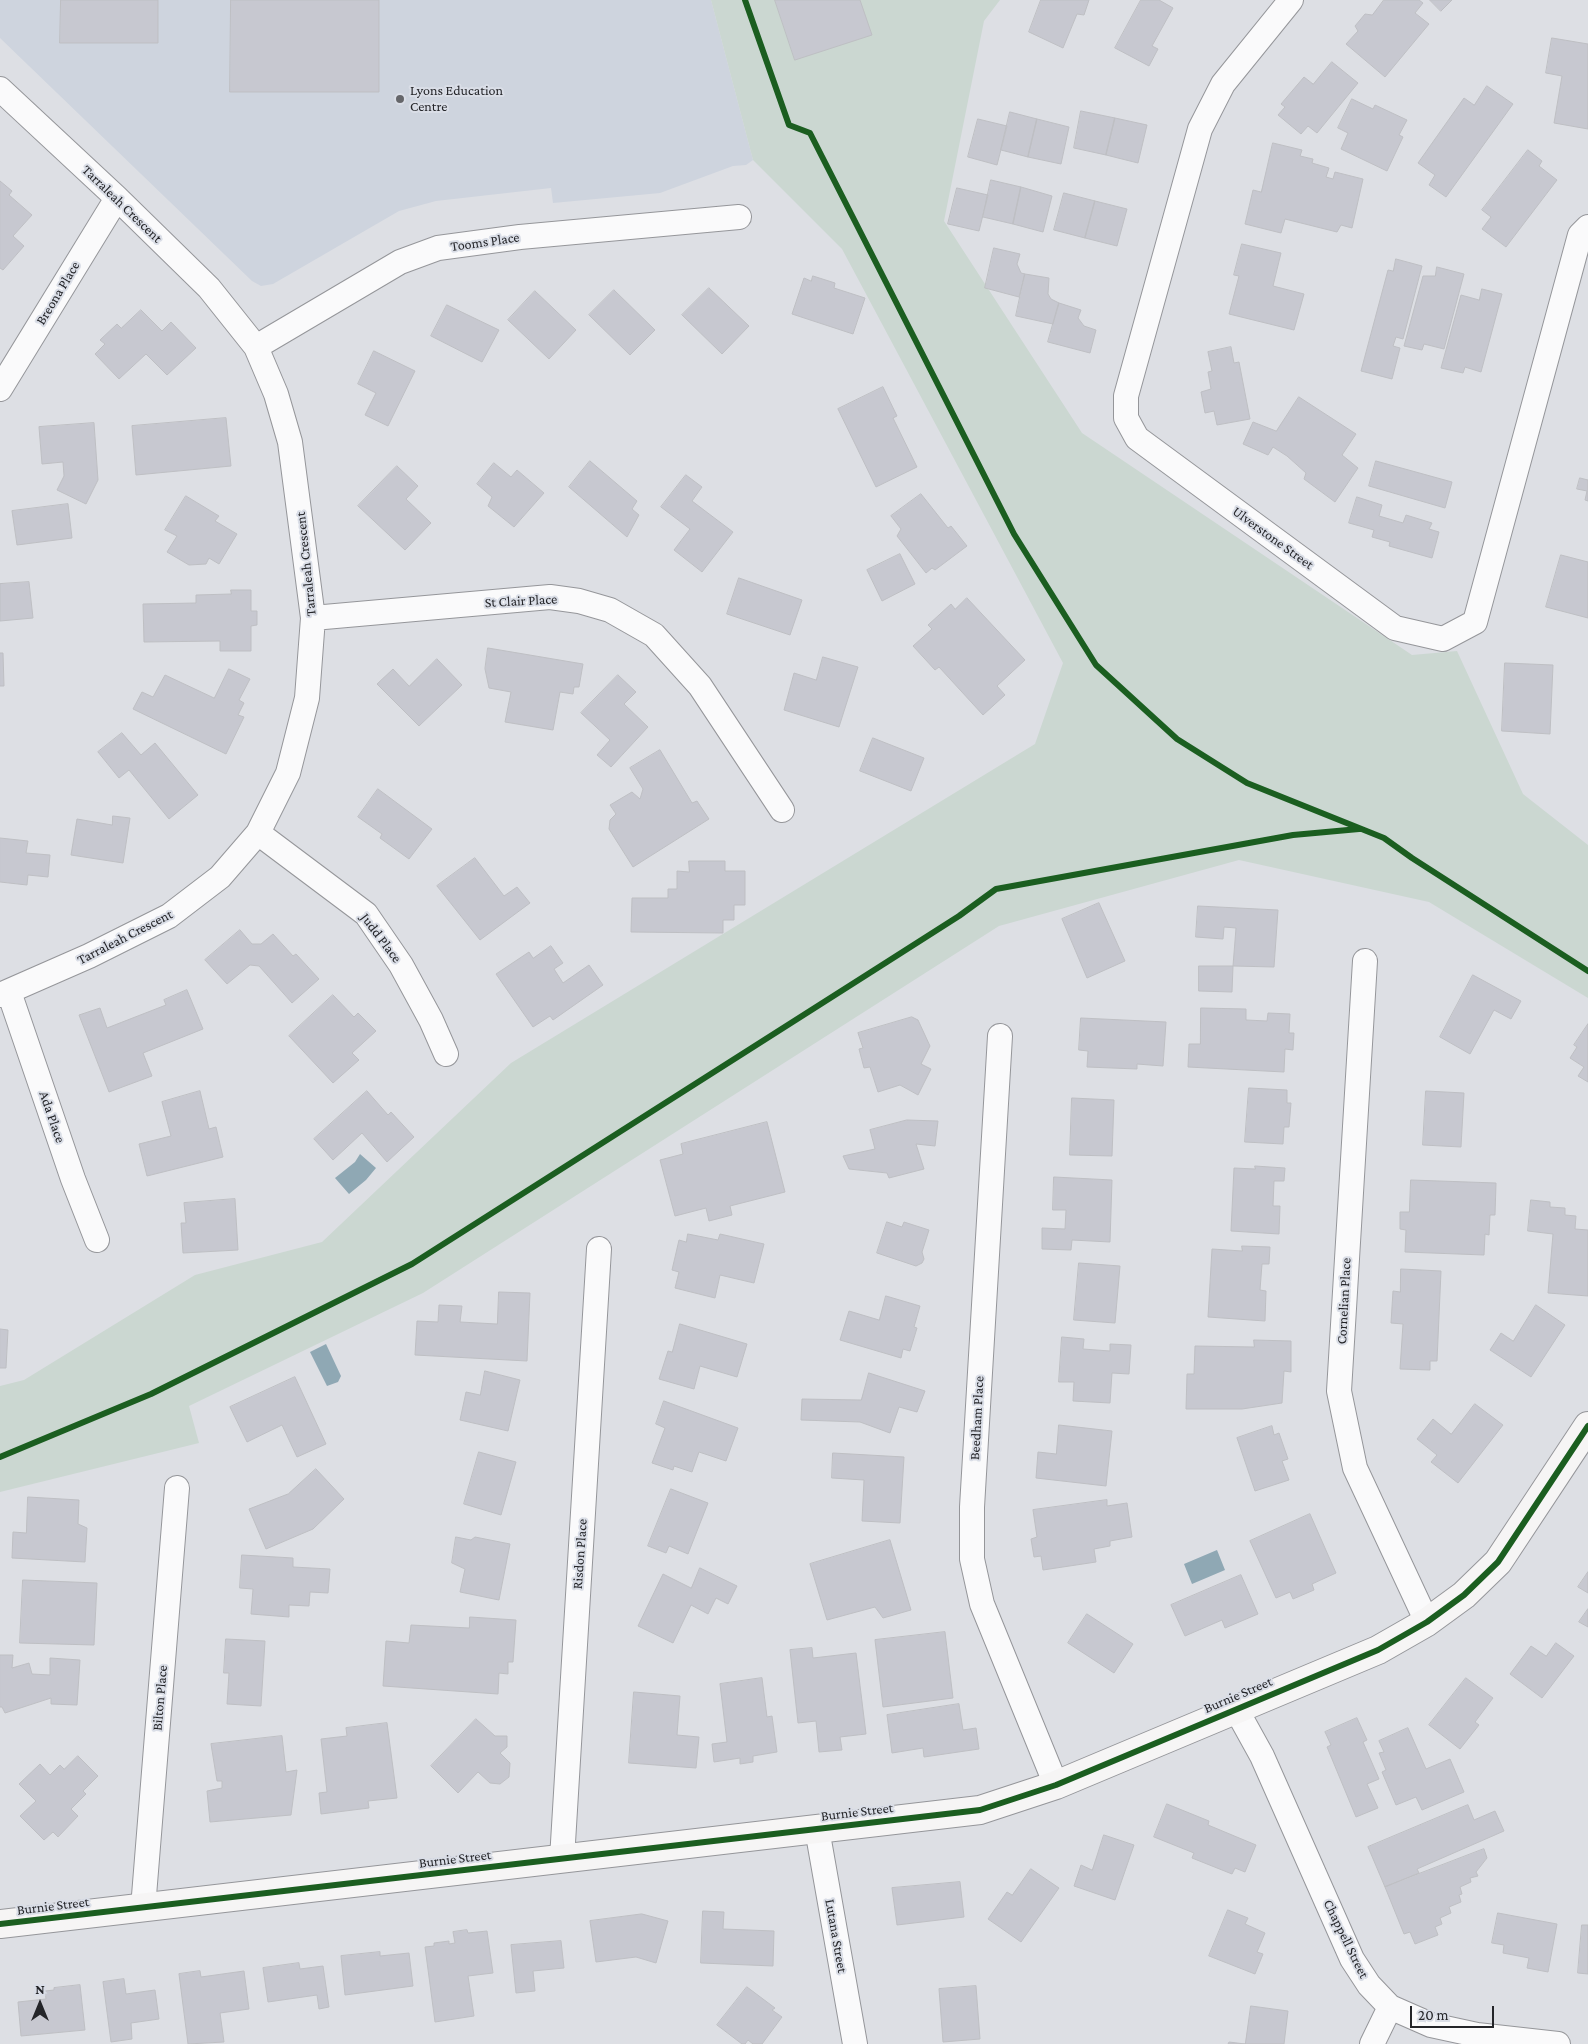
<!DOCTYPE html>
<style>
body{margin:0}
#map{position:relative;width:1588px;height:2044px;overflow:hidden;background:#dddfe4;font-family:"Crimson Pro",serif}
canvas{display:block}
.north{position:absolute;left:15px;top:1979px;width:50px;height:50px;-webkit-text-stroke:4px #dadee7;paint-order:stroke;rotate:0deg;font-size:14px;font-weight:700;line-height:20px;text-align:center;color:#242529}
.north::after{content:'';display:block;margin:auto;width:18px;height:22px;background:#242529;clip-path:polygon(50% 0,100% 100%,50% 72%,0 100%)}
.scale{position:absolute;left:1410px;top:2006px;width:84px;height:22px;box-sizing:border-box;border:2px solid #242529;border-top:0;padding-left:6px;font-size:15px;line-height:18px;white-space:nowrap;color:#242529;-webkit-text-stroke:4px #dadee7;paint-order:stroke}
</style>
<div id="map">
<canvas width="1588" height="2044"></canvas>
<div class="north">N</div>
<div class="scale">20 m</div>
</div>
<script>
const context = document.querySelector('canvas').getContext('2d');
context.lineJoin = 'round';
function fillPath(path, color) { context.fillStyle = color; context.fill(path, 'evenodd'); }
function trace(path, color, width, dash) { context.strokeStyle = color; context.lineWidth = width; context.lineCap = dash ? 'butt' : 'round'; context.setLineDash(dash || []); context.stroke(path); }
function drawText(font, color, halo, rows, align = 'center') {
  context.font = font + ' "Crimson Pro",serif'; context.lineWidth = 4; context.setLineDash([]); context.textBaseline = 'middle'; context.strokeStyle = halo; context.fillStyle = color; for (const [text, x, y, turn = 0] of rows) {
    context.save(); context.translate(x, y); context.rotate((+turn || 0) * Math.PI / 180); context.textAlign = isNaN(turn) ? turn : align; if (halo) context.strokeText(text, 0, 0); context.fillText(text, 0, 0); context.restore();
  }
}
fillPath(new Path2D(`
 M0,0H711L753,160L746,165L733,166L660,193L553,203L551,188L436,201L399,211L273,284L261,286L252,281L0,38Z`), '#ced4de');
fillPath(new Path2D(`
 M711,0H1000L984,21L944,221L1082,433L1412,655L1457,651L1523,794L1588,845V998L1429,902L1239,860L999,926L423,1293L189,1406L199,1443L0,1492V1386L24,1380L195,1275L322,1242L511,1063L1035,744L1063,663L842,249L753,160Z`), '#cbd7d1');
fillPath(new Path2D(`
 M360,1154L376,1168L366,1180L349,1194L335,1178L355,1162Z
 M326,1344L341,1376L338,1382L327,1386L310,1352Z
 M1217,1550L1225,1570L1192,1584L1184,1564Z`), '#8fa8b4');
const building = new Path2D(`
 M61,0H158V43H60Z
 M231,0H379V92H230Z
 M775,0H860L872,35L795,60Z
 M1041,0H1089L1084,15L1077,14L1063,48L1029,32Z
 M1141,0H1159L1173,8L1152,46L1158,49L1149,66L1115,48Z
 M1384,0H1419L1423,3L1415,13L1429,24L1385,77L1346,44L1358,31L1355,26L1365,14L1372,15Z
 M1430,0H1452L1441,11Z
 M1552,38L1588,44V129L1554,123L1562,76L1546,73Z
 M1332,62L1358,83L1317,133L1308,126L1301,134L1278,115L1285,107L1281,104L1304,77L1313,84Z
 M1487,86L1513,104L1446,197L1429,185L1435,175L1418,163L1464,98L1474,105Z
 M1352,99L1373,109L1375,105L1407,120L1399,135L1403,137L1387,171L1341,149L1348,133L1338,128Z
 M1081,111L1115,118L1106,155L1074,148Z
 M1010,112L1037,119L1028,157L1001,150Z
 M1115,118L1147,125L1138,163L1106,155Z
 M978,119L1007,126L997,165L968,157Z
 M1037,119L1069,127L1061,164L1028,157Z
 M1273,143L1302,150L1300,156L1313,159L1312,163L1329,168L1326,177L1333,179L1335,172L1363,179L1352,228L1341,225L1337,232L1285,219L1281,233L1245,224L1253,190L1261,192Z
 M1528,150L1542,161L1539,166L1557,180L1506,247L1482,229L1491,217L1482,210Z
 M991,180L1021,187L1013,224L983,217Z
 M0,181L12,191L9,195L32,215L13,236L24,246L3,270L0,268Z
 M1021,187L1052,196L1043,232L1013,224Z
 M957,188L988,195L979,231L948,224Z
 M1064,193L1095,201L1085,238L1054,230Z
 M1095,201L1127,209L1117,246L1085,238Z
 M1242,244L1281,253L1273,286L1304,294L1294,330L1229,314L1239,276L1234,275Z
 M994,248L1020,254L1017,264L1021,273L1025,274L1019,297L985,288Z
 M1396,259L1422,266L1403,339L1396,337L1393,346L1400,348L1392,379L1361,371L1388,270L1393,271Z
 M1437,267L1464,274L1444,349L1424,344L1422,350L1404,346L1423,276H1435Z
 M1025,274L1049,278L1048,294L1051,299L1059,303L1053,324L1016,316Z
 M813,276L835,283L834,288L865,298L853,334L792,314L804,278L811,281Z
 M709,288L749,326L722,354L682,315Z
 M1482,289L1502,294L1481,372L1465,367L1463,373L1441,368L1461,295L1479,300Z
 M614,290L655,330L630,355L589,315Z
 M535,291L576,330L549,359L508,320Z
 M1059,303L1081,310L1078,318L1084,326L1096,330L1090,353L1048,342Z
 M447,305L499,330L482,362L431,336Z
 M141,310L162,331L171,322L196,348L167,375L146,354L119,379L95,354L105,344L100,340L117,324L121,328Z
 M1231,347L1234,363L1239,362L1250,419L1217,425L1214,411L1205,413L1201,392L1211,389L1208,372L1212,371L1208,352Z
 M374,351L415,371L388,426L365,415L376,393L358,384Z
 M883,387L897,416L893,418L917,467L876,487L838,409Z
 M1299,397L1356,434L1342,455L1358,468L1335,502L1304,479L1306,473L1287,456L1273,447L1268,455L1243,444L1253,422L1276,431Z
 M226,418L231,466L136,475L132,426Z
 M94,423L98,480L86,504L57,490L64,476L63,462L42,464L39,427Z
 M590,461L637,501L632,509L639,515L627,537L569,487Z
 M1376,461L1452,482L1445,508L1369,486Z
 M494,463L511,477L517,470L544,493L514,527L488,506L492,497L477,484Z
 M397,466L418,486L406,499L431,523L405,550L358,506Z
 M686,475L702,487L692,501L733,532L702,572L674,550L690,529L661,507Z
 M1580,478L1588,480V501L1585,500L1587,491L1577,489Z
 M921,494L948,528L951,526L967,546L935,570L932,568L926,573L897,536L901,529L891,516Z
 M186,496L219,516L215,521L237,534L219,564L209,558L206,564L189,565L167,552L177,536L165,530Z
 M1357,497L1382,505L1379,516L1403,523L1406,515L1432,523L1429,529L1439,532L1432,558L1389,546L1390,542L1372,537L1374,530L1349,523Z
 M68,504L72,538L17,545L12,511Z
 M900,554L915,584L882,601L867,570Z
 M1561,555L1588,562V618L1546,607Z
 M739,578L802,600L790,635L727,614Z
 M29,582L33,618L0,621V584Z
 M231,590H251V611H257V625L251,626V651H220V641L144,642L143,604L196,603V595L231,594Z
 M967,598L1025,660L997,686L1005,695L983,715L939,667L935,670L913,646L932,629L928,625L951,604L955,609Z
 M488,648L583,664L579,687H574L573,694L560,692L553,730L505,722L511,692L489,688L485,669Z
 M0,653H3L4,686H0Z
 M823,657L858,667L839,727L784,710L794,673L816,680Z
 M437,659L462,685L419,726L377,684L393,669L409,686Z
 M1505,663L1553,665L1550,734L1502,731Z
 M229,669L250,679L239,700L244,703L238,715L244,717L226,754L133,709L142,692L153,697L165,675L214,698Z
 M618,675L636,692L624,704L648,727L611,767L597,755L610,740L581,713Z
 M122,733L141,755L155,743L198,795L169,819L129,770L119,778L98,752Z
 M873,738L924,758L911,791L860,771Z
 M660,750L692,803L697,801L709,819L633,867L609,829L610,820L616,814L610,805L632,792L640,799L643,789L630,768Z
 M378,789L432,829L409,859L380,838L382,834L358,817Z
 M113,816L130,818L123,863L71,855L77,819L112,825Z
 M0,838L28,841L26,853L50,855L48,877L28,875L27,885L0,882Z
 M475,858L504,896L517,887L530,903L480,940L437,886Z
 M689,861H725V871H745V905H734V920H723V933L631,932L632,898H668V889H677V871L689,872Z
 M1099,903L1125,961L1087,978L1062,919Z
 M1198,906L1278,910L1274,967L1233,966L1236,928L1224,927L1223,939L1196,937Z
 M240,930L252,944H261L273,934L293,956L296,954L319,979L292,1003L259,966L250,965L227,984L205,960Z
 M551,946L563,963L554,969L563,983L589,965L603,985L553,1020L550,1016L533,1027L496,974L529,952L533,958Z
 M1199,966H1233L1232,992L1199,991Z
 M1473,975L1521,1001L1511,1019L1494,1010L1470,1054L1440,1037Z
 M187,990L203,1029L143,1053L152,1076L109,1092L79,1015L100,1008L107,1028L166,1005L164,1000Z
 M333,995L354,1017L358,1013L376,1031L352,1053L359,1060L333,1083L289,1036Z
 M1201,1008L1246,1009V1020L1267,1021L1268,1013L1290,1014L1289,1033H1294L1293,1050L1285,1049L1284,1072L1188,1067L1189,1044H1200Z
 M912,1017L918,1020L930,1046L921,1064L931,1069L918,1095L900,1085L878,1092L870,1067L864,1068L859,1049L863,1048L858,1033Z
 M1081,1018L1166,1022L1163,1066L1137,1064V1069L1087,1067L1088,1051L1079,1050Z
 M1588,1024V1082L1578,1076L1584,1067L1570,1058L1577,1047L1574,1045Z
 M1249,1088L1287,1090V1103H1291L1289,1127H1284L1283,1144L1245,1142Z
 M200,1091L209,1129L216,1127L223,1157L147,1176L139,1144L171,1136L162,1102Z
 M367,1091L388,1115L391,1112L414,1137L387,1162L362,1133L333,1160L314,1139Z
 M1426,1091L1464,1093L1461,1147L1423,1145Z
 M1072,1098L1114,1100L1112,1156L1070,1155Z
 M907,1120L938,1121L935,1146L916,1144L924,1169L889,1178L887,1173L849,1169L843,1156L875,1149L870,1130Z
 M767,1122L785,1192L730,1206L732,1215L709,1221L706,1208L675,1216L660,1160L683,1154L681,1144Z
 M1255,1166L1285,1168L1284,1181H1274L1273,1206H1280L1279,1234L1231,1231L1234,1168L1255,1169Z
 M1054,1177L1112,1180L1110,1242L1072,1240L1071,1250L1042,1249V1228L1065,1229L1066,1210H1053Z
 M1411,1180L1496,1183L1495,1215H1490L1489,1235L1485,1234L1484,1255L1405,1252L1406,1230L1400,1229V1212H1409Z
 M235,1199L238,1250L183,1253L181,1223H186L184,1203Z
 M1531,1200L1550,1202V1207L1565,1208V1215L1576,1216L1575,1229L1588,1230V1296L1548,1293L1553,1234L1528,1231Z
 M887,1222L902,1227L904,1222L929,1230L922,1252L924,1259L922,1263L916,1266L877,1253Z
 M688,1234L718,1240L720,1234L764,1244L754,1283L720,1275L715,1298L675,1288L679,1272L672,1270L679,1240L686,1242Z
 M1242,1246L1270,1247L1269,1264H1262L1260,1290L1266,1291L1265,1321L1208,1317L1212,1249L1242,1251Z
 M1079,1263L1120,1266L1115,1323L1074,1320Z
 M1401,1269L1441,1271L1437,1361H1430V1370L1400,1369L1403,1324L1391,1323L1393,1291L1400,1292Z
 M499,1292L530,1293L527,1361L415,1355L417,1321L438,1322L439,1305L462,1306L460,1322L497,1324Z
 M886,1296L920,1306L914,1327L917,1328L910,1351L903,1349L901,1358L840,1340L849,1311L879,1320Z
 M1536,1305L1565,1325L1531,1377L1490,1350L1501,1333L1513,1341Z
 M680,1324L747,1344L737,1377L700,1366L694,1389L659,1379L668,1351L672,1352Z
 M0,1329L8,1330L6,1368H0Z
 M1062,1337L1084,1339L1083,1349L1110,1351V1344L1131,1345L1129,1374L1112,1373L1110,1403L1073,1401L1074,1382H1059Z
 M1254,1340L1291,1341V1372L1284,1371L1282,1403L1242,1409H1186L1187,1374H1194L1195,1346L1254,1347Z
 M485,1371L520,1380L508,1431L460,1420L466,1392L480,1395Z
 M869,1373L925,1391L917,1412L899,1407L890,1433L860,1422L801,1420L802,1399L861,1400Z
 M295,1377L326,1444L297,1457L282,1425L247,1442L230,1407Z
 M664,1401L738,1428L726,1461L699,1452L692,1472L674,1466L673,1470L652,1463L665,1428L656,1424Z
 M1475,1404L1503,1425L1458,1483L1431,1462L1437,1455L1417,1439L1433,1419L1451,1434Z
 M1059,1425L1112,1431L1106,1486L1036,1478L1038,1452L1056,1454Z
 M1272,1426L1274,1435L1279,1433L1288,1459L1282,1461L1289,1480L1255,1491L1237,1438Z
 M479,1452L516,1462L501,1515L464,1504Z
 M833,1453L904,1457L900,1523L862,1521L864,1480L832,1478Z
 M316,1469L344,1499L313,1529L266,1549L249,1509L288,1494Z
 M671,1489L708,1503L688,1554L669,1546L666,1553L648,1546Z
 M28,1497L79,1500L78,1524L87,1528L85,1562L12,1558L13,1532L26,1533Z
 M1107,1500V1506L1127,1503L1132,1537L1110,1541V1546L1094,1549L1096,1562L1043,1570L1041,1556L1034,1557L1031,1539L1037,1537L1033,1510Z
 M1310,1514L1336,1573L1312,1584L1314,1590L1293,1599L1290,1592L1276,1598L1250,1541Z
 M456,1537L471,1540L475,1537L510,1544L499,1600L460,1592L465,1569L452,1563Z
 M890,1540L911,1610L883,1618L875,1607L827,1620L810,1564Z
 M242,1555L293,1558V1567L330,1569L328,1593L310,1592L309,1606L289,1605V1617L251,1614L253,1589L240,1588Z
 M700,1568L737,1586L728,1604L716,1598L708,1614L691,1605L673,1643L638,1626L663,1574L691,1588Z
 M1588,1572V1593L1578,1587Z
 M1241,1575L1258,1614L1225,1628L1222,1620L1185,1636L1171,1605Z
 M23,1580L97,1583L94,1645L20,1643Z
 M1588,1609V1627L1579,1622Z
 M1087,1614L1133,1644L1114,1673L1068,1643Z
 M470,1617L516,1620L513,1662H508V1674L499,1673L498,1694L383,1686L386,1641L409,1643L411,1625L469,1628Z
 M945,1632L953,1698L883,1707L875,1640Z
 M226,1639L265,1641L261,1706L227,1704L229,1673H224Z
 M1556,1643L1574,1656L1542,1698L1510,1674L1531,1646L1546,1656Z
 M812,1648L813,1658L856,1653L866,1734L840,1737L842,1750L819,1752L816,1721L798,1723L790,1650Z
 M0,1655H13L12,1668L29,1663L32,1674L50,1675V1658L80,1660L77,1705L51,1704V1698L5,1713L2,1707H0Z
 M762,1678L767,1717L772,1716L777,1752L753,1756V1762L740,1764V1758L714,1762L712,1744L727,1742L720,1684Z
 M1466,1678L1493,1698L1475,1722L1479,1725L1460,1749L1429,1725Z
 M634,1692L680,1696L677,1735L699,1737L696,1768L629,1763Z
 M959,1704L963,1730L976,1728L979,1749L924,1757L923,1748L892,1753L887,1715Z
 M1357,1718L1367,1740L1363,1742L1379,1779L1367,1784L1378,1808L1356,1817L1327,1747L1331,1745L1325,1732Z
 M476,1719L495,1736H507V1747L500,1753L510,1763L509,1777L500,1784L490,1783L478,1772L458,1793L431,1766Z
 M387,1723L397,1798L368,1801L369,1808L321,1814L319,1793L327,1792L321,1739L347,1736L346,1728Z
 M1408,1728L1426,1769L1450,1759L1464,1792L1422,1810L1416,1797L1396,1805L1382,1772L1386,1770L1379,1753L1384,1752L1379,1741Z
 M282,1736L286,1772L297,1770L291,1815L210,1822L207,1791L222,1788V1781H217L211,1744Z
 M78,1756L98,1776L83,1791L86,1794L71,1809L78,1816L58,1837L53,1832L44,1840L20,1816L36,1801L19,1784L40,1764L50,1775L60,1765L64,1769Z
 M1167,1804L1209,1821L1208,1825L1256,1845L1245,1872L1235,1868L1232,1874L1192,1858L1194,1853L1154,1837Z
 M1468,1805L1474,1820L1495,1811L1504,1831L1417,1869L1419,1873L1385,1887L1368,1847Z
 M1104,1835L1134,1845L1115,1900L1074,1886L1081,1865L1092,1870Z
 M1484,1849L1487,1858L1476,1872L1478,1876L1470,1878L1471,1882L1460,1887L1462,1894L1459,1895L1461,1902L1449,1907L1451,1913L1440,1918L1442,1924L1435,1927L1438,1935L1415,1944L1410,1932L1404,1934L1385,1887Z
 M1031,1869L1059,1888L1021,1942L988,1919L1007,1892L1012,1895Z
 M960,1882L964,1917L897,1925L892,1888Z
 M1228,1910L1248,1918L1245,1924L1265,1933L1257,1952L1263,1954L1255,1974L1209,1956Z
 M703,1911L724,1912L723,1929L774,1931L773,1966L701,1963Z
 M1498,1913L1557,1924L1548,1972L1527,1968L1529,1958L1503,1953L1504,1945L1492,1943Z
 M642,1914L668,1921L656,1963L636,1957L596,1962L590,1921Z
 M1582,1925H1588V1974L1578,1973Z
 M467,1930L468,1933L487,1931L493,1973L468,1976L474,2016L435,2022L425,1947L434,1946V1943L449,1941V1944L455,1943L453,1932Z
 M561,1941L564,1968L533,1971L535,1991L516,1993L511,1945Z
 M380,1952V1956L409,1953L413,1986L345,1995L341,1956Z
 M299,1963L300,1969L323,1966L329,2007L319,2009L317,1995L268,2002L263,1968Z
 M200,1971L201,1977L244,1971L249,2009L220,2013L224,2042L188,2044L179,1974Z
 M124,1979L126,1994L155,1990L159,2019L131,2023L132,2039L111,2042L103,1982Z
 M80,1985L85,2030L21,2036L18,2002L46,1999L45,1991L54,1990V1988Z
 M976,1986L980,2039L943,2042L939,1989Z
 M747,1987L775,2008L772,2010L782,2017L762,2044H753L748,2040L745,2044H742L717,2025Z
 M1251,2006L1288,2011L1284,2044H1228L1229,2042L1245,2044Z`);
fillPath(building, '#c7c8d0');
trace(building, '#bebfc3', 1);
const street = new Path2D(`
 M1291,0L1223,84L1200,129L1126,396V418L1137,438L1395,628L1443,639L1475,622L1580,235L1588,227
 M0,89L117,198L209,288L256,347L276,394L290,442L313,618L307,698L288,773L258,833L220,877L169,916L89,956L0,995
 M256,347L400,262L438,248L520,237L739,217
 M0,389L117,198
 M313,618L550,597L579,601L610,610L654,635L700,686L782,810
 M258,833L366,914L401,965L431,1020L446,1054
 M1365,961L1339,1391L1355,1468L1427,1622
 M9,992L73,1179L97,1240
 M1000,1036L972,1507V1559L982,1604L1056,1785
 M1236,1709L1262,1756L1352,1959L1369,1985L1390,2007L1431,2025L1477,2035L1558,2044
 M817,1829L855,2044
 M562,1859L599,1249
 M143,1908L177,1488
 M1372,2044L1390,2007`);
const secondary = new Path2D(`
 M0,1924L980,1810L1056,1785L1378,1650L1427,1622L1464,1595L1498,1562L1588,1426`);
trace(street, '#95969a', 26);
trace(secondary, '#95969a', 30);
trace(street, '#fafafb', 24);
trace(secondary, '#f6f5f5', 28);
trace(new Path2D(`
 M745,0L789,125L810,133L1014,534L1096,665L1177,739L1247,783L1384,838L1412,858L1588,971
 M0,1457L151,1394L412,1264L879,967L959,916L996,889L1293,835L1359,829
 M0,1924L980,1810L1056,1785L1378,1650L1427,1622L1464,1595L1498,1562L1588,1426`), '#1b5e20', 6);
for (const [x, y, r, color] of [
 [400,99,5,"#65666a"]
]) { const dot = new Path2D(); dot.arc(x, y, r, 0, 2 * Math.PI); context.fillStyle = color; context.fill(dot); trace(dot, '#dadee7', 2); }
drawText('14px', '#242529', '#dadee7', [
 ["Lyons Education",410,91],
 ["Centre",410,107]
], 'left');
drawText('14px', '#242529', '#dadee7', [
 ["Tarraleah Crescent",122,204,44],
 ["Tooms Place",485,242,-8],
 ["Breona Place",58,293,-59],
 ["Ulverstone Street",1273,538,36],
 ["Tarraleah Crescent",306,564,-96],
 ["St Clair Place",521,601,-3],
 ["Tarraleah Crescent",125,937,-27],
 ["Judd Place",381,938,53],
 ["Ada Place",52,1117,71],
 ["Cornelian Place",1344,1301,-87],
 ["Beedham Place",977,1418,-87],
 ["Risdon Place",580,1554,-86],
 ["Burnie Street",1238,1695,-23],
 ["Bilton Place",160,1698,-85],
 ["Burnie Street",857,1812,-7],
 ["Burnie Street",455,1859,-7],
 ["Burnie Street",53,1906,-7],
 ["Lutana Street",836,1936,80],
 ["Chappell Street",1346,1939,64]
]);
</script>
